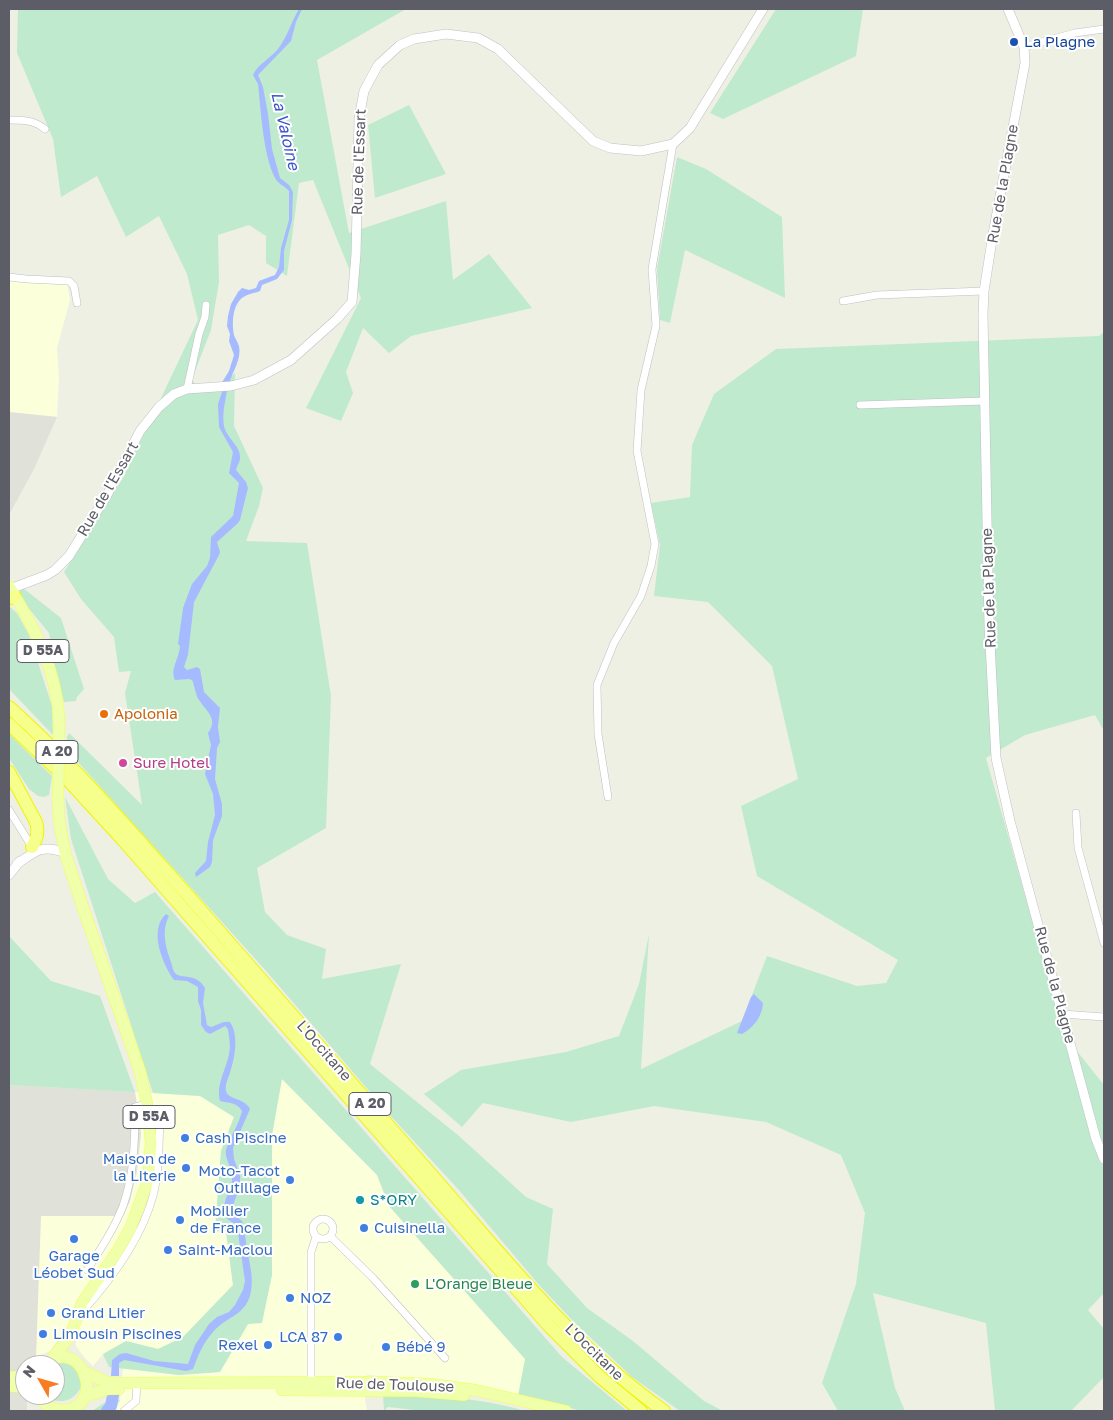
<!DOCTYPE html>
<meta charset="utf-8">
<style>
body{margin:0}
#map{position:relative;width:1113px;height:1420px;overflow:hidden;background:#eff0e4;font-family:"Golos Text",sans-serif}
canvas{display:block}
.frame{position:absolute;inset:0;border:10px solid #5c5d66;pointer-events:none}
.north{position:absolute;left:15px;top:1355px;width:50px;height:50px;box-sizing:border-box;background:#fff;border:1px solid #bebec2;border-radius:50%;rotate:308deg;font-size:14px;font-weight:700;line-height:20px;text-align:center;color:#5c5d66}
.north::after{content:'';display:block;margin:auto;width:18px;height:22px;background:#f97b22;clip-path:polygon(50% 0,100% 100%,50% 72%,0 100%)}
</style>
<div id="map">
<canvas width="1113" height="1420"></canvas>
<div class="frame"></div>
<div class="north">N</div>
</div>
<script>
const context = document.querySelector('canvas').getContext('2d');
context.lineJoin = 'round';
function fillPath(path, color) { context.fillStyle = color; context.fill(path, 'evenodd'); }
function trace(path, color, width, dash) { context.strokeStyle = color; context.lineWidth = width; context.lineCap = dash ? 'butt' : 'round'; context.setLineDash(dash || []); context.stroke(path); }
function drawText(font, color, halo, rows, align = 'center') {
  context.font = font + ' "Golos Text",sans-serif'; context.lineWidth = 4; context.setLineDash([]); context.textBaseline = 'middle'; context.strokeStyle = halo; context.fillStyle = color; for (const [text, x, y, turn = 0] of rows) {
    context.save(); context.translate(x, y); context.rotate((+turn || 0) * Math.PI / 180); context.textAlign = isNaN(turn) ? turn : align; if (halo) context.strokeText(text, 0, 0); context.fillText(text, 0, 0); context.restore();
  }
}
fillPath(new Path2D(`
 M9,281L67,283L70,300L57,348L59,378L57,417L9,412Z
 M281,1078L377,1175L389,1206L526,1360L518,1396L459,1382L367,1375L365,1400L367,1411H114L120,1400L123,1368L179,1375L220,1372L248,1324L272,1275V1135Z
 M135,1092L200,1096L234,1117L221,1151L215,1231L226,1232L233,1285L184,1337L158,1349L126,1341L103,1354L93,1366L84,1357L76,1346V1338L62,1335L50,1351L36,1357L40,1216H123L130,1201L137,1171L141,1133Z`), '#fbffda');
fillPath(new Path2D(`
 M9,412L57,417L34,469L9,515Z
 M9,1085L135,1092L141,1133L137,1171L130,1201L123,1216H41L36,1357L28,1360V1365H25V1395H27V1411H9Z`), '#e0e1d9');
fillPath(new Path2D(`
 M18,9H406L317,60L349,233L446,201L453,280L489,254L532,308L411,336L389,353L363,328L346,372L353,393L341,421L306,408L361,298L313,180L299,183L287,276L266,263V236L249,225L218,235L219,282L211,330L192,379L199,392L214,390L235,373L234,426L263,488L259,506L246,541L307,543L331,696L326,828L257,868L265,912L287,935L326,949L322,979L401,964L370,1064L459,1136L526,1197L553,1209L547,1264L587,1308L633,1341L704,1401L723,1411H680L632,1377L574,1322L540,1286L458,1189L388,1113L267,972L67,750V737L69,733L142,805L125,693L131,671L119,672L114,637L81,599L64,572L124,476L198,320L187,274L159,216L126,237L97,176L61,197L53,139L17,53Z
 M776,9H863L856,56L723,119L710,113Z
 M409,105L446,174L375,198L368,125Z
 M677,157L706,169L782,217L785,298L685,250L670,323L660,320L657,269Z
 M1104,332V731L1095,715L1025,735L986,758L1065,1036L1104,1085V1293L1088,1310L1104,1329V1377L1071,1411H995L986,1323L873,1293L895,1388L905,1411H838L822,1383L856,1284L865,1213L841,1155L766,1122L654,1106L571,1122L483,1103L462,1127L424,1094L461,1070L566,1052L619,1036L639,984L649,934L641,1069L742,1021L767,956L857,986L886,983L898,960L757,876L741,806L798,779L772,666L708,602L654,596L660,545L651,503L690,497L692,445L714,394L776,349L1099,336Z
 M23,588L61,618L84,689L77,697L76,701L64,702L55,670L49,633L17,594Z
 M9,606L17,613L29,635L52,706L53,735L9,689Z
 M9,734L52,776L49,795L44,797L38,796L29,789L9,758Z
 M65,797L108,879L135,903L155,892L562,1357L627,1411H582L518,1396L525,1359L389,1206L377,1175L282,1079L272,1135V1275L262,1323L248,1324L220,1372L179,1375L109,1367L103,1354L126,1341L158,1349L183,1337L233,1285L226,1232L215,1231L221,1151L234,1117L200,1096L153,1093L71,839Z
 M9,936L51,981L100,996L135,1092L9,1085Z
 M57,1363C105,1360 77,1420 44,1395H55V1365Z
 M383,1394C431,1396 479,1397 525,1411H423L388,1407L384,1411Z
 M120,1400L114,1411H92L107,1401Z`), '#bfeacd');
fillPath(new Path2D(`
 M299,9H302L296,22L291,41L258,75L263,87L268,114L272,149L280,178L289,185L293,192L292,220L284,251V270L277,279L262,285L260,291C255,293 247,294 242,298C232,306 232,324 234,335C235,339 238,342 239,346C242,359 232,372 229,384H221L229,371L234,355L229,341L230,334L227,326L228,316L231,304L238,292L242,288L249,290L256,288L259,281L275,275L279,267L281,248L289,220V191C285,186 278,184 275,178C263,154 261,111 258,84L253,75C258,64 271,58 278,49C288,36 291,22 299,9Z
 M223,389L227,391C225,402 222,414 224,426C226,437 240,446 240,456C241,461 237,465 236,470L246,482L248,488L240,520L237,524L217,542L220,552L219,555L194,602L188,655L184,667L187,670L197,667L200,669L204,692L220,708L218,727L220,742L217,748L215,779L222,804V816L213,840L212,862L210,867L196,877L195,873L206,861L208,842L215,815L213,794L205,774L211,745L208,733C219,719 206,711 199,700C195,694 195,686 192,680L189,679L175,680C170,669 179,659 180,646L178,644L183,608L192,584L207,566L210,558L211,537L233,516L239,483L229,473L233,452L219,427L218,404Z
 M166,914L169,916C161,931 166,948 171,962C172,965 173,971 175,973C181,980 196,972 205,988L203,1003L207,1025L211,1027C219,1025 221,1021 230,1022C240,1037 234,1061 229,1076C227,1080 225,1086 226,1091C228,1100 245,1098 250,1109L233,1148L234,1159L240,1176V1186L232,1208C234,1217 243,1218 244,1227C245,1232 245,1237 246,1242C248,1259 254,1274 251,1291C247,1316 226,1316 213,1332C203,1343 198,1356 193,1369L186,1371L124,1360L119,1363V1376H111L112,1360L120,1354L126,1353L154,1361L188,1364L195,1345L209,1324L217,1317L229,1312L235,1305L243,1290L245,1281L237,1226C234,1222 228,1221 226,1217C220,1203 231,1192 232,1180C233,1168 224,1158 226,1150C230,1136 239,1125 242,1111C237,1102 229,1103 220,1101C216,1084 226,1070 229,1054C231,1046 229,1037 228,1029L225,1026L210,1034L206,1032L201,1025V1010L198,1001V987L187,981L174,980C163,965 148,930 166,914Z
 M754,994L763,1003C762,1017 754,1027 742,1034L737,1033L751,997Z`), '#a5baff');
trace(new Path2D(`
 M107,1411L111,1406L113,1395`), '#a5baff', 12);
const minor = new Path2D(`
 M1024,47L1075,33L1104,29
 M9,120C23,120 34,120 45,129
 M9,277L26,279L69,281L74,286L77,303
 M843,301L877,295L984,291
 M187,389L199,334L205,317L206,305
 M860,405L985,401
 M608,797L598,734L597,685L614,643L641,596L651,566L655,544L637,451L641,390L656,326L652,269L673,144
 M9,810L32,847
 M1076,813L1078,848L1104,943
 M1062,1014L1104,1017
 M313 1229a10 10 0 1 1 20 0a10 10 0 1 1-20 0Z
 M330,1236L373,1278L445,1358
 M87,1270C100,1250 114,1229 123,1206C134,1175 135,1141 135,1107L147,1104
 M81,1313C111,1280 141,1240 153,1196C160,1169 159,1140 160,1112H148
 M311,1385V1252L316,1237
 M124,1411L136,1401L137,1382`);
const tertiary = new Path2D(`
 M1008,9L1024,47L1025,63L993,234L984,291L983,314L989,624L996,758L1010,821L1096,1139L1104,1159
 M10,589L47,575L55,570L69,556L107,495L140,431L159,407L174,394L187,389L231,386L254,380L291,360L337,319L352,302L356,254L359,118L364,91L378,65L400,45L414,39L446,34L478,38L498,49L593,141L610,148L641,151L673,144L690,128L763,9
 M17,864C35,851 43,844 65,853
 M9,875L20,861`);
const primary = new Path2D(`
 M9,586C34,627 58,672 59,722
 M51,1360L70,1336L82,1303L118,1250L130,1229L146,1186L149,1171L151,1143L147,1104L140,1071L83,908L65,853L59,820L58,797
 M85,1372L106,1382L119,1383L374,1382L429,1384L475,1390L566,1411
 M9,1377H25
 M9,1386L25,1387
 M282,1390L416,1391L464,1395
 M38,1395C43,1403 50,1409 60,1410C108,1413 84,1332 44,1365
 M84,1397L108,1389H119`);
const motorway = new Path2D(`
 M9,598L15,597
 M9,707C76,767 133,834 192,900C276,996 360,1092 443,1188C512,1267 578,1350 664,1411
 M9,724L66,778L122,839L549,1326L600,1377L641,1411
 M9,772L36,822C39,832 37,838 32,847`);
trace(minor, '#bebfc6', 8);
trace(tertiary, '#bebfc6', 10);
trace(primary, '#f4fe4f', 12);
trace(motorway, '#eef400', 14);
trace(minor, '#fff', 7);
trace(tertiary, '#fff', 9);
trace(primary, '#f0ffaa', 11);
trace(motorway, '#f6ff8c', 12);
const primaryBridge = new Path2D(`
 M58,797L59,722`);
trace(primaryBridge, '#f4fe4f', 12, []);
trace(primaryBridge, '#f0ffaa', 11);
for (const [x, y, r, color] of [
 [1014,42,5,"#1a4fb4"],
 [104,714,5,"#e8710a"],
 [123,763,5,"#d1479c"],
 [185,1138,5,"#3f7fe0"],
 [186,1168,5,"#3f7fe0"],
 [290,1180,5,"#3f7fe0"],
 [360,1200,5,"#0f9aa8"],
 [180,1220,5,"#3f7fe0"],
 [364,1228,5,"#3f7fe0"],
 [74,1239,5,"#3f7fe0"],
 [168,1250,5,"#3f7fe0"],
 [415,1284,5,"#2e9e5b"],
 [290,1298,5,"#3f7fe0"],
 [51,1313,5,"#3f7fe0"],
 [43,1334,5,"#3f7fe0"],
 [338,1337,5,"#3f7fe0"],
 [268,1345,5,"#3f7fe0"],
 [386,1347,5,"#3f7fe0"]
]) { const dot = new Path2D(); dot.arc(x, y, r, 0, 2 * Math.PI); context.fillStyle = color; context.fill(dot); trace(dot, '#fff', 2); }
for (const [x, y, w] of [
 [43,651,52],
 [57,752,42],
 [370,1104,42],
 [149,1117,52]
]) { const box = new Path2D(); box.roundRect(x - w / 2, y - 11.5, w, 23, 4); context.fillStyle = '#fff'; context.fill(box); trace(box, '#5c5d66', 1); }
drawText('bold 14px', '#5c5d66', null, [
 ["D 55A",43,651],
 ["A 20",57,752],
 ["A 20",370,1104],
 ["D 55A",149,1117]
]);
drawText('15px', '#164399', '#fff', [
 ["La Plagne",1024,42]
], 'left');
drawText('15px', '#5c5d66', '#fff', [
 ["Rue de l'Essart",359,162,-88],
 ["Rue de la Plagne",1003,184,-80],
 ["Rue de l'Essart",108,489,-60],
 ["Rue de la Plagne",989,588,-92],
 ["Rue de la Plagne",1055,985,75],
 ["L'Occitane",324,1051,49],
 ["L'Occitane",594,1352,44],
 ["Rue de Toulouse",395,1385,2]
]);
drawText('15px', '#c56008', '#fff', [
 ["Apolonia",114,714]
], 'left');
drawText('15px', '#b23c85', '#fff', [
 ["Sure Hotel",133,763]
], 'left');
drawText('15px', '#366cbe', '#fff', [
 ["Cash Piscine",195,1138],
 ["Maison de",176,1159,"right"],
 ["la Literie",176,1176,"right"],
 ["Moto-Tacot",280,1171,"right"],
 ["Outillage",280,1188,"right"],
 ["Mobilier",190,1211],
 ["de France",190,1228],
 ["Cuisinella",374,1228],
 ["Saint-Maclou",178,1250],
 ["Garage",74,1256,"center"],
 ["Léobet Sud",74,1273,"center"],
 ["NOZ",300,1298],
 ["Grand Litier",61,1313],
 ["Limousin Piscines",53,1334],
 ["LCA 87",328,1337,"right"],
 ["Rexel",258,1345,"right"],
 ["Bébé 9",396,1347]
], 'left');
drawText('15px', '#0d838f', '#fff', [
 ["S*ORY",370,1200]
], 'left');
drawText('15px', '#27864d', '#fff', [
 ["L'Orange Bleue",425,1284]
], 'left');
drawText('italic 16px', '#3c52ce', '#fff', [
 ["La Valoine",285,131,77]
]);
</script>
